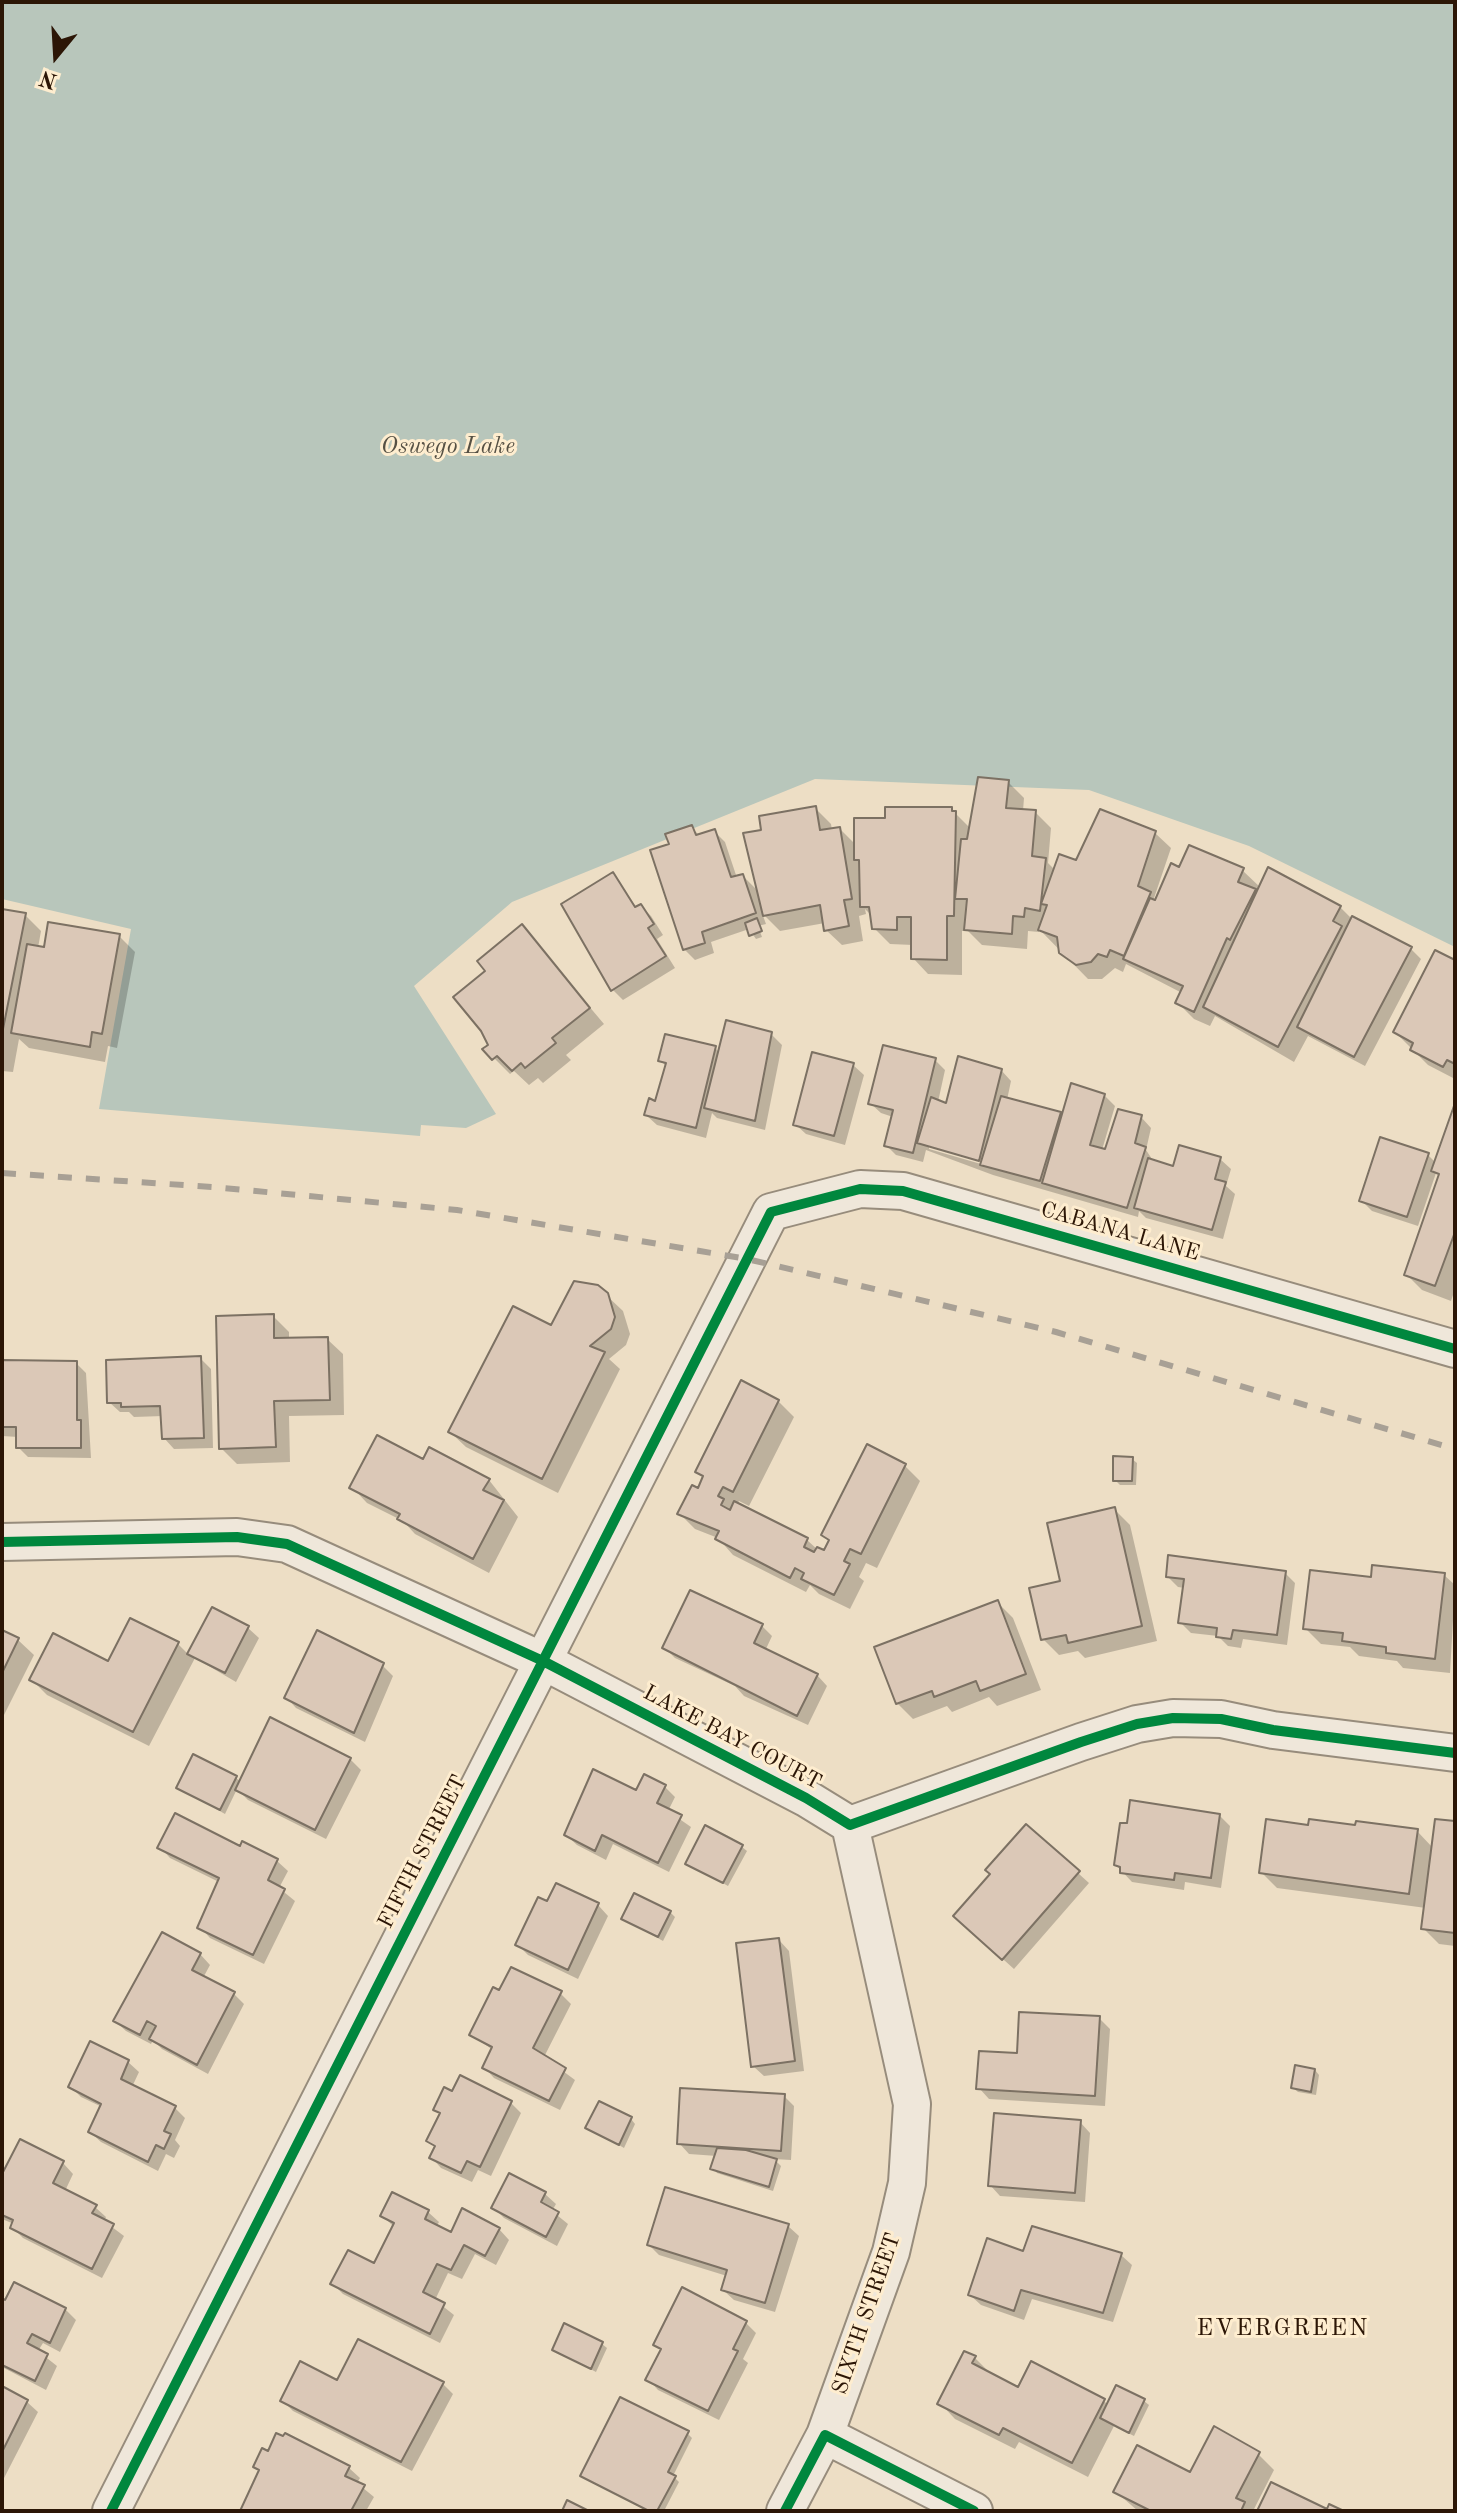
<!DOCTYPE html>
<style>
body{margin:0}
#map{position:relative;width:1457px;height:2513px;overflow:hidden;background:#eddec5;font-family:"Old Standard TT",serif}
canvas{display:block}
.frame{position:absolute;inset:0;border:4px solid #2c1606;pointer-events:none}
.north{position:absolute;left:16px;top:16px;width:80px;height:80px;-webkit-text-stroke:6px #feedcf;paint-order:stroke;rotate:198deg;font-size:22px;font-weight:700;line-height:32px;text-align:center;color:#2c1606}
.north::after{content:'';display:block;margin:auto;width:28px;height:36px;background:#2c1606;clip-path:polygon(50% 0,100% 100%,50% 72%,0 100%)}
</style>
<div id="map">
<canvas width="1457" height="2513"></canvas>
<div class="frame"></div>
<div class="north">N</div>
</div>
<script>
const context = document.querySelector('canvas').getContext('2d');
context.lineJoin = 'round';
function fillPath(path, color) { context.fillStyle = color; context.fill(path, 'evenodd'); }
function trace(path, color, width, dash) { context.strokeStyle = color; context.lineWidth = width; context.lineCap = dash ? 'butt' : 'round'; context.setLineDash(dash || []); context.stroke(path); }
function drawText(font, color, halo, rows, align = 'center') {
  context.font = font + ' "Old Standard TT",serif'; context.lineWidth = 6; context.setLineDash([]); context.textBaseline = 'middle'; context.strokeStyle = halo; context.fillStyle = color; for (const [text, x, y, turn = 0] of rows) {
    context.save(); context.translate(x, y); context.rotate((+turn || 0) * Math.PI / 180); context.textAlign = isNaN(turn) ? turn : align; if (halo) context.strokeText(text, 0, 0); context.fillText(text, 0, 0); context.restore();
  }
}
fillPath(new Path2D(`
 M2,2H1455V947L1249,846L1089,790L815,779L512,902L414,986L496,1114L466,1128L421,1125L420,1136L99,1109L131,929L2,899Z`), '#b8c6bb');
fillPath(new Path2D(`
 M1008,782L1024,798L1023,811L1035,812L1051,828L1048,863L1055,870L1155,833L1171,848L1153,901L1156,902L1180,870H1242L1261,888L1340,907L1353,920L1411,949L1421,959L1365,1066L1308,1036L1294,1062L1215,1016L1210,1026L1194,1019L1178,1003L1182,993L1126,964L1123,972L1115,968L1102,979H1088L1039,929V932L1028,931L1027,949L982,945L968,931H962V975L928,974L913,958V945L890,944L874,928L872,916L865,909L866,914L859,916L863,941L842,945L826,930L825,923L780,931L762,913L766,924L758,926L762,937L756,939L749,929L711,942L714,953L695,960L684,949L671,845L691,827L700,836L714,831L725,842L737,878L743,876L756,889L745,834L764,831L815,808L831,824L832,830L840,829L856,845L887,820L951,809L971,829Z
 M612,875L637,908L641,906L651,916L663,935L657,939L675,968L623,1000L613,990Z
 M2,911L25,915L41,931L38,948L119,936L135,952L117,1048L108,1046L105,1062L29,1048L19,1039L13,1072L2,1071Z
 M522,927L604,1024L566,1055L571,1060L543,1083L538,1078L529,1085L514,1071L510,1074L485,1049L490,1045L482,1030L488,971Z
 M1455,963V1079L1428,1065L1395,1032Z
 M771,1034L782,1045L765,1130L717,1118L712,1113L706,1138L657,1125L646,1115L657,1103L667,1067L660,1060L715,1048L720,1053Z
 M935,1060L945,1070L938,1102L948,1105L1001,1070L1011,1081L1007,1100L1064,1115L1104,1095L1115,1106L1102,1150L1107,1152L1141,1117L1151,1128L1146,1150L1154,1162L1174,1168L1220,1159L1231,1169L1226,1186L1235,1194L1223,1239L1146,1218L1139,1211L1138,1217L993,1175L926,1150L923,1162L896,1155L886,1145L893,1117L881,1113L870,1103ZM929,1145L990,1162L988,1166L929,1149Z
 M853,1065L864,1075L845,1145L806,1134L795,1124Z
 M1455,1109V1289L1451,1301L1422,1290L1406,1274L1440,1177L1436,1173L1418,1226L1372,1211L1361,1200L1428,1155L1436,1163Z
 M606,1295L623,1311L630,1334L626,1345L609,1359L620,1369L558,1493L466,1447L450,1432L552,1328Z
 M273,1316L289,1332V1339H327L343,1354L344,1415L289,1416L290,1462L237,1464L221,1448Z
 M200,1358L211,1369L213,1448L174,1449L164,1438L163,1416L134,1417L129,1412H120L109,1402Z
 M2,1362L76,1363L86,1373L91,1458L28,1457L18,1447V1437L2,1436Z
 M778,1401L794,1417L749,1506L739,1501L737,1505L807,1540L818,1550L825,1553L830,1542L823,1535L904,1465L920,1481L877,1568L866,1563L859,1577L864,1581L850,1609L819,1594L810,1585L806,1592L733,1555L718,1538L695,1529L680,1514L704,1479L697,1472Z
 M1132,1459L1137,1463L1136,1485H1120L1115,1480Z
 M424,1462L489,1480L518,1517L489,1573L415,1534L403,1521L367,1503L352,1487Z
 M1114,1509L1130,1525L1157,1641L1085,1658L1078,1651L1059,1655L1043,1639Z
 M1285,1573L1295,1583L1287,1645L1243,1639L1241,1648L1228,1646L1218,1636L1191,1633L1180,1622L1185,1588L1178,1587L1168,1577Z
 M1444,1575L1455,1585L1450,1673L1403,1668L1397,1661L1359,1656L1350,1647L1321,1644L1305,1628L1373,1579Z
 M997,1602L1013,1618L1041,1690L997,1706L989,1697L952,1712L947,1706L913,1719L897,1703Z
 M213,1610L248,1628L259,1638L236,1682L195,1658L149,1746L47,1695L31,1679L109,1664L178,1644L189,1655Z
 M762,1626L772,1636L765,1651L817,1675L827,1686L808,1725L744,1696L735,1686L675,1658L664,1647Z
 M2,1632L18,1640L34,1655L2,1719Z
 M382,1665L393,1676L365,1742L296,1708L286,1697Z
 M350,1759L361,1770L326,1839L248,1800L237,1789L225,1814L179,1788L236,1778L241,1782Z
 M665,1787L675,1797L668,1811L691,1827L669,1872L613,1844L606,1860L577,1845L566,1835L637,1793Z
 M1219,1815L1230,1826L1221,1888L1185,1882L1184,1890L1132,1882L1116,1865Z
 M1455,1823V1946L1439,1944L1423,1928L1426,1908L1277,1888L1261,1872L1309,1827L1417,1831L1433,1848Z
 M1026,1826L1089,1883L1014,1969L966,1926L993,1874Z
 M160,1847L241,1848L277,1861L288,1871L279,1888L295,1901L264,1964L210,1938L200,1927L219,1882L170,1858Z
 M742,1847L747,1851L728,1886L687,1863Z
 M548,1904L598,1905L608,1916L578,1979L528,1955L517,1944Z
 M670,1912L675,1917L663,1941L624,1919Z
 M779,1940L789,1951L804,2071L764,2076L753,2066Z
 M200,1954L210,1965L203,1978L234,1994L244,2004L208,2074L162,2049L153,2040L151,2044L126,2031L115,2021Z
 M500,1993H560L571,2004L544,2057L575,2080L560,2110L494,2078L484,2067L493,2050L471,2035Z
 M1099,2018L1110,2029L1105,2106L989,2099L979,2088L1019,2055Z
 M91,2043L128,2062L139,2072L132,2087L175,2108L185,2118L175,2140L180,2146L174,2158L166,2154L158,2171L101,2142L90,2132L102,2107L81,2097L71,2087Z
 M1315,2070L1319,2075L1316,2095L1298,2092L1293,2088Z
 M784,2096L794,2106L791,2160L774,2159L781,2166L773,2191L717,2173L713,2168L717,2156L689,2154L679,2143Z
 M510,2102L521,2113L491,2176L478,2170L472,2182L441,2168L431,2157L436,2148L429,2141L441,2115L436,2109Z
 M631,2119L635,2124L624,2148L588,2127Z
 M1080,2122L1090,2133L1085,2202L1000,2196L990,2185Z
 M63,2163L73,2174L65,2191L95,2207L106,2217L104,2221L124,2236L102,2278L23,2238L12,2227L14,2224L2,2219V2178Z
 M545,2194L556,2204L552,2211L568,2224L557,2246L504,2218L493,2207Z
 M428,2212L439,2222L436,2227L451,2234L499,2229L509,2240L496,2265L475,2254L462,2279L448,2273L435,2300L454,2315L440,2343L343,2294L333,2284L375,2266L393,2226L382,2215Z
 M788,2226L799,2236L775,2312L734,2300L723,2290L727,2276L659,2255L649,2245Z
 M1024,2253L1121,2255L1132,2265L1113,2322L1032,2299L1024,2320L981,2305L970,2295Z
 M2,2301L65,2309L76,2320L60,2352L43,2343L38,2351L57,2366L46,2390L2,2367Z
 M746,2323L756,2333L743,2359L748,2363L719,2420L658,2390L648,2379L662,2351L655,2345Z
 M602,2344L607,2348L596,2372L554,2350Z
 M975,2358L991,2374L1018,2389L1103,2400L1108,2405L1144,2401L1149,2405L1134,2436L1114,2426L1088,2477L1019,2442L1015,2449L955,2419L940,2403Z
 M338,2382L443,2384L453,2394L412,2471L293,2411L283,2401Z
 M2,2389L27,2402L38,2412L2,2482Z
 M687,2433L692,2438L673,2476L679,2482L664,2511H647L583,2476Z
 M286,2435L349,2468L360,2478L357,2483L374,2497L366,2511H242L269,2453Z
 M1258,2454L1274,2470L1253,2511H1138L1116,2492Z`), '#0003');
const building = new Path2D(`
 M978,777L1009,780L1006,808L1036,810L1032,856L1046,858L1040,911L1025,908L1024,917L1013,916L1012,934L964,930L967,899H955L961,839H967Z
 M816,806L820,830L840,827L852,899L844,900L849,926L824,931L820,905L763,916L743,833L761,830L759,816Z
 M885,807H952V811H956L954,916H947V960L911,959V917H897V930L872,929L869,907H860L859,860H854V818H885Z
 M1100,809L1156,831L1138,886L1151,892L1124,956L1110,950L1107,957L1098,954L1091,962L1076,965L1059,953L1057,937L1038,930L1047,905L1041,904L1059,854L1076,860Z
 M692,825L696,835L715,829L731,877L743,874L756,913L702,932L705,943L683,950L650,850L669,844L665,834Z
 M1189,845L1244,868L1238,882L1256,889L1230,940L1227,938L1194,1012L1175,1003L1183,986L1123,959L1150,898L1155,900L1171,863L1179,867Z
 M1268,867L1341,906L1333,921L1342,926L1278,1047L1203,1007Z
 M613,872L635,907L641,904L654,924L648,928L666,956L611,991L561,904Z
 M2,909L26,913L2,1034Z
 M1352,916L1412,947L1354,1057L1297,1027Z
 M757,918L762,931L749,936L745,923Z
 M48,922L120,934L102,1034L92,1032L90,1047L11,1033L27,944L44,947Z
 M522,924L590,1008L552,1038L556,1043L525,1068L521,1063L512,1071L497,1056L492,1060L482,1049L488,1045L481,1031L453,997L485,971L477,961Z
 M1435,950L1455,960V1064L1447,1060L1443,1067L1410,1050L1413,1043L1393,1032Z
 M726,1020L772,1032L755,1121L704,1108Z
 M665,1034L716,1046L696,1128L644,1115L649,1098L655,1101L666,1063L658,1061Z
 M883,1045L936,1058L913,1153L884,1146L893,1110L868,1104Z
 M812,1052L854,1063L834,1136L793,1125Z
 M958,1056L1002,1069L979,1161L917,1143L931,1097L946,1103Z
 M1071,1083L1105,1094L1090,1145L1105,1149L1118,1109L1142,1115L1135,1143L1146,1147L1127,1208L1042,1183Z
 M1001,1096L1061,1112L1040,1181L980,1165Z
 M1455,1103V1232L1435,1286L1404,1275L1439,1174L1431,1171Z
 M1380,1137L1429,1153L1407,1217L1359,1201Z
 M1179,1145L1221,1157L1215,1179L1226,1182L1212,1230L1134,1208L1148,1158L1173,1166Z
 M574,1281L598,1285L608,1293L615,1317L611,1329L590,1346L605,1352L542,1479L448,1432L513,1306L551,1325Z
 M274,1314V1338L328,1337L330,1400L274,1401L276,1447L219,1449L216,1316Z
 M201,1356L204,1438L162,1439L160,1406L121,1407V1403H107L106,1360Z
 M2,1360L77,1361V1420H81V1448H16V1427H2Z
 M741,1380L779,1400L733,1492L723,1487L718,1496L724,1499L721,1505L730,1510L734,1501L808,1538L804,1547L814,1552L817,1547L824,1550L829,1540L821,1535L867,1444L906,1464L861,1554L850,1549L844,1561L850,1564L834,1595L801,1579L804,1573L795,1568L790,1578L715,1539L719,1531L677,1514L692,1485L698,1488L703,1476L695,1472Z
 M377,1435L423,1459L429,1447L490,1479L483,1490L504,1500L473,1559L397,1519L400,1514L349,1488Z
 M1113,1456L1133,1457L1132,1481H1113Z
 M1115,1507L1142,1626L1068,1643L1066,1635L1041,1640L1029,1588L1060,1581L1047,1523Z
 M1168,1555L1286,1571L1277,1635L1233,1630L1231,1639L1216,1637L1217,1628L1178,1623L1184,1579L1166,1577Z
 M1372,1565L1445,1573L1435,1659L1386,1653V1647L1342,1641L1343,1633L1303,1629L1310,1570L1371,1577Z
 M690,1590L763,1624L754,1643L818,1674L797,1716L662,1648Z
 M998,1600L1026,1674L980,1691L976,1681L934,1697L932,1691L896,1704L874,1647Z
 M212,1607L249,1626L225,1673L187,1654Z
 M130,1618L179,1642L133,1732L29,1680L53,1633L108,1661Z
 M2,1630L19,1638L2,1673Z
 M317,1630L384,1663L354,1733L284,1698Z
 M270,1717L351,1758L315,1830L235,1790Z
 M193,1754L237,1776L220,1810L176,1788Z
 M593,1769L636,1790L644,1774L666,1785L657,1803L682,1815L658,1863L602,1835L595,1851L564,1835Z
 M1130,1800L1220,1814L1211,1878L1175,1873L1174,1880L1120,1873V1867L1114,1865L1120,1823H1127Z
 M175,1813L240,1846L242,1841L278,1859L268,1880L285,1889L253,1955L197,1928L219,1878L157,1848Z
 M1266,1819L1308,1825L1309,1819L1355,1825L1356,1821L1418,1829L1409,1894L1259,1873Z
 M1435,1819L1455,1821V1933L1421,1929Z
 M1026,1824L1080,1871L1002,1960L953,1916L990,1874L985,1870Z
 M705,1825L743,1845L723,1883L685,1864Z
 M556,1883L599,1903L568,1970L515,1945L538,1897L547,1901Z
 M634,1893L671,1911L658,1937L621,1919Z
 M162,1932L201,1953L192,1970L235,1992L197,2065L149,2039L156,2026L147,2021L140,2035L113,2021Z
 M779,1938L795,2061L751,2067L736,1943Z
 M511,1967L562,1991L533,2048L566,2068L549,2101L482,2068L492,2047L469,2035L493,1987L499,1990Z
 M1019,2012L1100,2016L1095,2096L976,2089L979,2051L1017,2053Z
 M90,2041L129,2060L121,2079L176,2106L164,2131L171,2134L164,2149L156,2145L148,2162L88,2132L101,2104L68,2087Z
 M1295,2065L1315,2069L1311,2092L1291,2088Z
 M460,2075L512,2101L480,2167L467,2161L461,2173L429,2158L435,2146L426,2141L440,2113L433,2110L444,2087L452,2091Z
 M680,2088L785,2094L781,2151L677,2144Z
 M599,2101L632,2117L619,2145L585,2128Z
 M994,2113L1081,2120L1075,2193L988,2186Z
 M20,2139L64,2161L53,2183L97,2205L92,2213L114,2224L92,2269L10,2228L13,2220L2,2215V2174Z
 M717,2148L746,2150L777,2159L769,2187L710,2169Z
 M509,2173L546,2192L541,2202L559,2212L546,2237L491,2208Z
 M665,2187L789,2224L765,2303L721,2290L727,2270L647,2245Z
 M392,2192L429,2210L425,2219L451,2232L462,2208L500,2228L485,2256L464,2245L451,2270L437,2264L423,2292L445,2303L430,2334L330,2284L348,2250L374,2263L394,2223L380,2216Z
 M1032,2226L1122,2253L1103,2313L1021,2290L1014,2311L968,2295L987,2238L1023,2251Z
 M14,2282L66,2308L50,2343L32,2334L27,2343L48,2354L35,2381L2,2365V2298L5,2300Z
 M682,2287L747,2321L733,2349L738,2351L708,2411L645,2380L661,2349L653,2345Z
 M564,2323L603,2342L591,2369L552,2350Z
 M358,2339L444,2382L401,2462L280,2401L300,2361L337,2380Z
 M964,2351L976,2356L972,2363L1018,2387L1031,2361L1105,2399L1072,2463L1003,2428L999,2435L937,2404Z
 M1116,2385L1145,2399L1129,2433L1100,2418Z
 M2,2386L28,2400L2,2452Z
 M620,2397L689,2431L668,2472L676,2476L657,2511H649L580,2476Z
 M1214,2426L1260,2452L1236,2498L1245,2502L1241,2511H1151L1113,2492L1137,2445L1190,2472Z
 M276,2433L283,2436L285,2433L350,2466L345,2476L365,2485L351,2511H240L259,2470L253,2467L262,2448L268,2451Z
 M1271,2482L1327,2509L1329,2504L1344,2511H1257Z
 M567,2500L589,2511H562Z`);
fillPath(building, '#dbc8b7');
trace(building, '#7c7163', 2);
const minor = new Path2D(`
 M2,1542L237,1537L287,1544L543,1661L806,1798L850,1825L1081,1742L1137,1724L1173,1718L1221,1719L1273,1730L1455,1753
 M825,2435L974,2511
 M111,2511L771,1212L860,1189L903,1191L1455,1349
 M785,2511L825,2435L891,2252L907,2183L912,2104L850,1825`);
trace(minor, '#978c7c', 40);
trace(minor, '#efe7da', 36);
trace(new Path2D(`
 M2,1173L213,1187L457,1210L747,1259L1056,1332L1455,1449`), '#a8a095', 6, [14, 14]);
trace(new Path2D(`
 M2,1542L237,1537L287,1544L543,1661L806,1798L850,1825L1081,1742L1137,1724L1173,1718L1221,1719L1273,1730L1455,1753
 M111,2511L771,1212L860,1189L903,1191L1455,1349
 M785,2511L825,2435L974,2511`), '#00873e', 10);
drawText('22px', '#2c1606', '#feedcf', [
 ["CABANA LANE",1120,1232,16],
 ["LAKE BAY COURT",732,1738,28],
 ["FIFTH STREET",423,1852,-63],
 ["SIXTH STREET",867,2314,-71]
]);
drawText('italic 24px', '#555044', '#feedcf', [
 ["Oswego Lake",448,447]
]);
context.letterSpacing = '2px';
drawText('24px', '#2c1606', '#feedcf', [
 ["EVERGREEN",1283,2329]
]);
context.letterSpacing = '0px';
</script>
